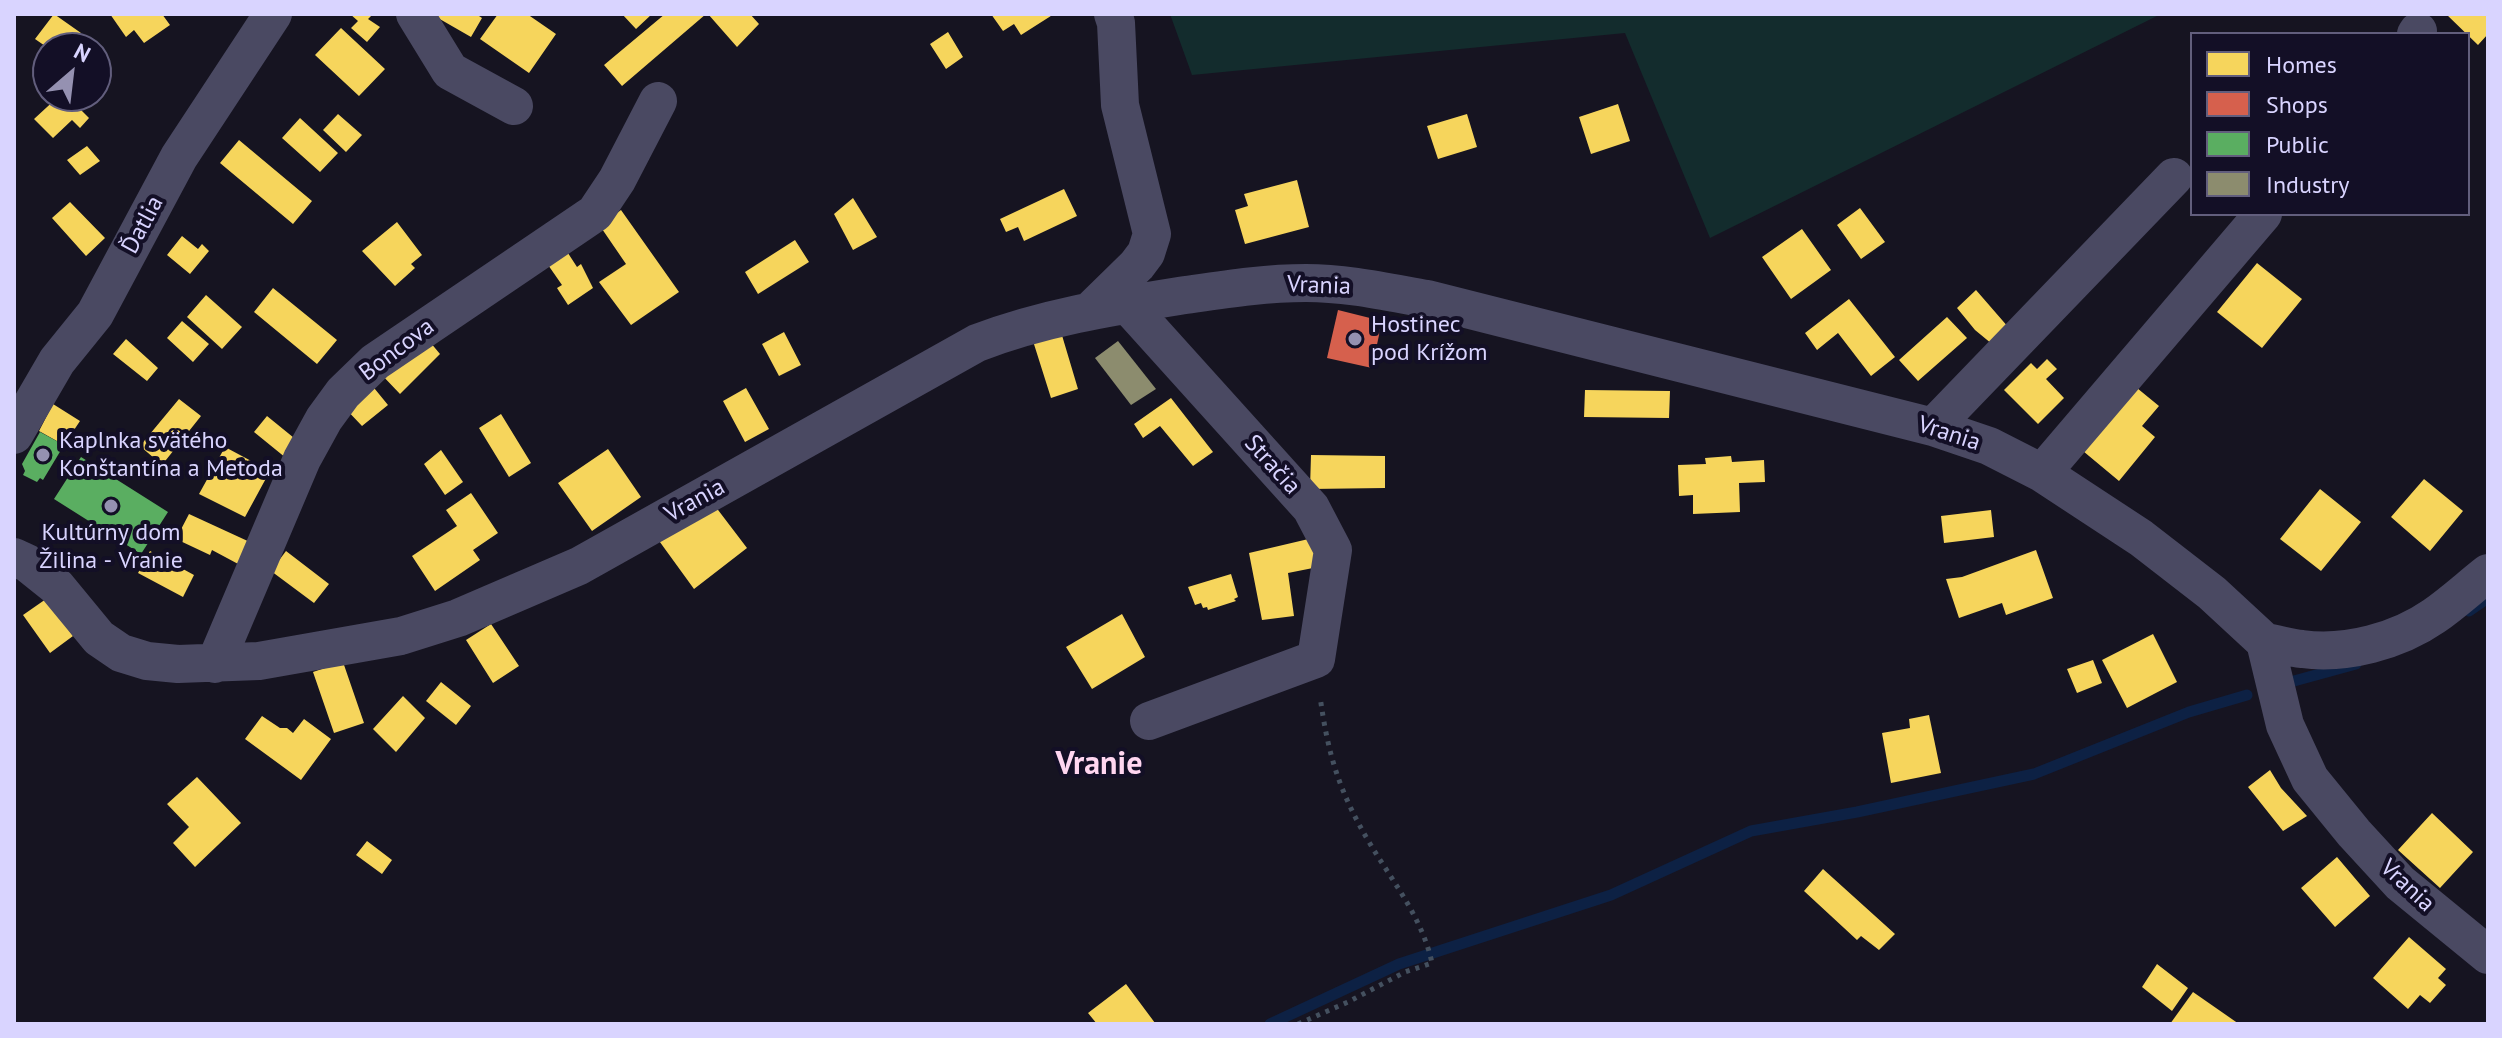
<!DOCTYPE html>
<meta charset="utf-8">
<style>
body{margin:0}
#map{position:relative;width:2502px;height:1038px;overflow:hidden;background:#161421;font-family:"PT Sans",sans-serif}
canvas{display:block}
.frame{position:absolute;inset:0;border:16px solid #d9d4ff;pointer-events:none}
.legend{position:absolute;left:2190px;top:32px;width:280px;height:184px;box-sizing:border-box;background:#130f26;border:2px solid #625e7d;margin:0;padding:10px 14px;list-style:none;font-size:24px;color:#d9d4ff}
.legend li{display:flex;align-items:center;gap:16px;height:40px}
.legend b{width:40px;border:2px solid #625e7d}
.north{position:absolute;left:32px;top:32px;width:80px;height:80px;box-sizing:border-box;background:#130f26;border:2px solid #625e7d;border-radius:50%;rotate:28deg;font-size:22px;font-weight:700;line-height:32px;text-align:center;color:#d9d4ff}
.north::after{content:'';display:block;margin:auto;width:28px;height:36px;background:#9591b1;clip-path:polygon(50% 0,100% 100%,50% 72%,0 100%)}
</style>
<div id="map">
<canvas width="2502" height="1038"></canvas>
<div class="frame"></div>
<ul class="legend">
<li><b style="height:22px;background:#f6d55c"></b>Homes</li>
<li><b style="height:22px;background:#d6604d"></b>Shops</li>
<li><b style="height:22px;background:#5aae61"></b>Public</li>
<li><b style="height:22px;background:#8c8c6e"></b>Industry</li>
</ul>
<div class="north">N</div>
</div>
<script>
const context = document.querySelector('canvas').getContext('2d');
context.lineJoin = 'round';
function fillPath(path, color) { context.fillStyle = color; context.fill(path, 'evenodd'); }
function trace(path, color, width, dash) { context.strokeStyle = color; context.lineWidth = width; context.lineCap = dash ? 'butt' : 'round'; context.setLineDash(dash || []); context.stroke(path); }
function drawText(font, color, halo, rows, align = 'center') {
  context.font = font + ' "PT Sans",sans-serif'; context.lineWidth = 8; context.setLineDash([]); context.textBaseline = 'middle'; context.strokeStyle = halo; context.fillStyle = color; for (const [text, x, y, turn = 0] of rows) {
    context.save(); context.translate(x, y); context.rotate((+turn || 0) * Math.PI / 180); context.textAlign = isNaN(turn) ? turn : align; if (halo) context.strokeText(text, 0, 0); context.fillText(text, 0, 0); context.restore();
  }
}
fillPath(new Path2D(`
 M1170,14H2161L1710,238L1625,33L1192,75Z`), '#132c2d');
fillPath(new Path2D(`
 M54,14L81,33L69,48H48L35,39Z
 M110,14H162L170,25L144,43L134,30L126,37Z
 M350,14H373L368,19L380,27L367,42L351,28L358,21Z
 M431,14H476L482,18L471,37Z
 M498,14H527L556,34L529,73L480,39Z
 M622,14H652L636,29Z
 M665,14H706L622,86L604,65Z
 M708,14H750L759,24L737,47Z
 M991,14H1054L1021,35L1014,24L1003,31Z
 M2446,14H2488V34L2478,45Z
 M341,28L385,69L359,96L315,55Z
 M948,32L963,57L946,69L930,44Z
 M59,96H88L91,99L81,110L89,118L80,128L72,120L53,138L34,119Z
 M1618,104L1630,141L1591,154L1579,117Z
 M338,114L362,135L346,152L323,130Z
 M1467,114L1477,147L1438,159L1427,126Z
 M300,118L338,153L320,172L282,138Z
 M239,140L312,201L293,224L220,163Z
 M87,146L100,161L80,175L67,160Z
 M1297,180L1309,227L1245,244L1235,210L1248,206L1244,194Z
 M1064,189L1077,216L1024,241L1018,227L1006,232L1000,219Z
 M853,198L877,237L853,250L834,214Z
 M70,202L105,238L86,256L52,218Z
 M1860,208L1885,242L1861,259L1837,225Z
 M621,210L679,292L631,325L599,282L626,264L600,226Z
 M397,222L422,255L411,264L415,268L395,286L362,251Z
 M1802,229L1831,270L1791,299L1762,257Z
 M182,236L198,249L202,244L209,251L190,274L167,255Z
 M795,240L809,262L758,294L745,272Z
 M566,250L577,267L581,264L593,288L568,305L557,288L562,285L546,262Z
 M2257,263L2302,299L2262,348L2217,312Z
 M273,288L337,340L317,364L254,312Z
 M1976,290L2009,328L1992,344L1975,330L1957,308Z
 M206,295L242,327L222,349L187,317Z
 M1849,299L1895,357L1871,376L1838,333L1817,350L1805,333Z
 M1947,317L1967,338L1918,381L1899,360Z
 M182,321L209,344L193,362L167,338Z
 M784,332L801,365L779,376L762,344Z
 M1061,332L1078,389L1051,398L1033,341Z
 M425,336L440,354L400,394L380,373Z
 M126,339L158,368L147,381L113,354Z
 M2047,359L2057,369L2046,379L2064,398L2038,424L2004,390L2031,363L2037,369Z
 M370,383L388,405L362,426L343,406Z
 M746,388L769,429L745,442L723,401Z
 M2137,388L2159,406L2142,426L2155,437L2119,481L2083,451Z
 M1585,390L1670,391L1669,418L1584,417Z
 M1171,398L1213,452L1193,466L1160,426L1143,438L1134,424Z
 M179,399L201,416L162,465L140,446Z
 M53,404L80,421L64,445L39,431Z
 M501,414L531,463L509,477L479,428Z
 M267,416L299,442L286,458L254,432Z
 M225,447L270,471L245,517L199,494Z
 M608,449L641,497L592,531L558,483Z
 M441,450L463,482L445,495L424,464Z
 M1311,455L1385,456V488L1310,489Z
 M1731,456L1732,462L1764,460L1765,482L1739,483L1740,512L1693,514V495L1679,496L1678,465L1706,464L1705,458Z
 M2424,479L2463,511L2430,551L2391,517Z
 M2320,489L2361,522L2321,571L2280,539Z
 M471,493L498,533L473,550L480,560L435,591L412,556L457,526L446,510Z
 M712,502L747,548L694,589L657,538Z
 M1991,510L1994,537L1944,543L1941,516Z
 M189,514L252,543L240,565L212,550L210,555L176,539Z
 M1317,537L1323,566L1288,573L1294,616L1262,620L1249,553Z
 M2036,550L2053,598L2006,615L2002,603L1959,618L1946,579L1962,577Z
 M150,551L194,575L183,597L138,573Z
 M286,551L329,584L314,603L271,571Z
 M1231,574L1238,597L1234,599L1236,601L1208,610L1207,607L1203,608L1201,603L1195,605L1188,587Z
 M46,599L73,636L50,653L23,615Z
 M1122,614L1145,657L1092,689L1066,647Z
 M491,624L519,666L493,683L466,640Z
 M2153,634L2177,682L2127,708L2102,660Z
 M2093,660L2102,683L2077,693L2067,669Z
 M343,662L364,723L334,733L313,672Z
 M441,682L471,706L456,725L426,701Z
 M403,696L425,718L396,752L373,729Z
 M1929,715L1941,773L1891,783L1882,733L1910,728L1909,719Z
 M262,716L280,728H287L293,733L304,719L331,739L301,780L245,739Z
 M2270,770L2281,788L2307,816L2283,831L2248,787Z
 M197,777L241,823L195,867L173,843L189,827L167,804Z
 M2432,813L2473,852L2440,888L2398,850Z
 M367,841L392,860L382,874L356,855Z
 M2337,857L2370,896L2335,927L2301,888Z
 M1823,869L1895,934L1879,950L1861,936L1857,940L1804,891Z
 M2409,937L2446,969L2438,978L2446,985L2430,1003L2420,995L2408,1009L2373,978Z
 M2157,964L2188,988L2172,1011L2142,987Z
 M1126,984L1155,1023L1097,1024L1088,1013Z
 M2193,992L2239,1024H2170Z`), '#f6d55c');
fillPath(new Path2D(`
 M1338,310L1382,321L1372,368L1327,358Z`), '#d6604d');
fillPath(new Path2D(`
 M40,432L64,445L43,480L40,478L37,482L23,475L25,471L22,464Z
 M81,457L168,512L141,554L54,499Z`), '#5aae61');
fillPath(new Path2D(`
 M1118,341L1156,389L1131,405L1095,358Z`), '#8c8c6e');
trace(new Path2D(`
 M2469,611L2488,598
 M2283,684L2356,664
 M1270,1024L1399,964L1611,895L1751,831L1857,812L2034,774L2189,712L2247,695`), '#0d2144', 11);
trace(new Path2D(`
 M1298,1024L1348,1002L1405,972L1432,963C1422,917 1392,881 1369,842C1339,791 1328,755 1320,696`), '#44505f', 5, [4, 6]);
trace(new Path2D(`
 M415,14L450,71L514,106
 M2416,34L2418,31
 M1127,304L1311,508L1333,550L1316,659L1149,721
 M1091,310L1137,265L1146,253L1152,234L1120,105L1116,23L1113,14
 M1933,427L2174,177
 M14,435L57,361L95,314L179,157L273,14
 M2042,473L2263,214
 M14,557L27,563L57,587L99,638L121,653L147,661L178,664L259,661L401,636L458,618L579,566L977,343C1042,318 1110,307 1179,296C1221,290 1263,283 1306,283C1347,283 1387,292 1427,299L1933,427L1989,446L2042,473L2141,538L2212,593L2265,642L2285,725L2310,779L2354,833L2400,883L2488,955
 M2265,642C2278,644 2290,648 2302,649C2346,655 2398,641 2434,616C2453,603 2470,587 2488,573
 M215,664L302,459L324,419L343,393L375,362L595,213L617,180L658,101`), '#4a4962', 38);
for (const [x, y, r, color] of [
 [1355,339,8,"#9591b1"],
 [43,455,8,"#9591b1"],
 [111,506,8,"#9591b1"]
]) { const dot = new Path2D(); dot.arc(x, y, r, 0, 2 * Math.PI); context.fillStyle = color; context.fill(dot); trace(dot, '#130f26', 3); }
drawText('24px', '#d9d4ff', '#130f26', [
 ["Ďatlia",143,225,-62],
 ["Vrania",1319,286,2],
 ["Boncova",397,350,-37],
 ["Vrania",1949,434,18],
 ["Stračia",1272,465,48],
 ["Vrania",695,501,-29],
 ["Vrania",2407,886,43]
]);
drawText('24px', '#d9d4ff', '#130f26', [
 ["Hostinec",1371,325],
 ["pod Krížom",1371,353],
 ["Kaplnka svätého",59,441],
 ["Konštantína a Metoda",59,469],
 ["Kultúrny dom",111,533,"center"],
 ["Žilina - Vranie",111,561,"center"]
], 'left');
drawText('bold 32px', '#ffd6f0', '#130f26', [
 ["Vranie",1099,765]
]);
</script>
